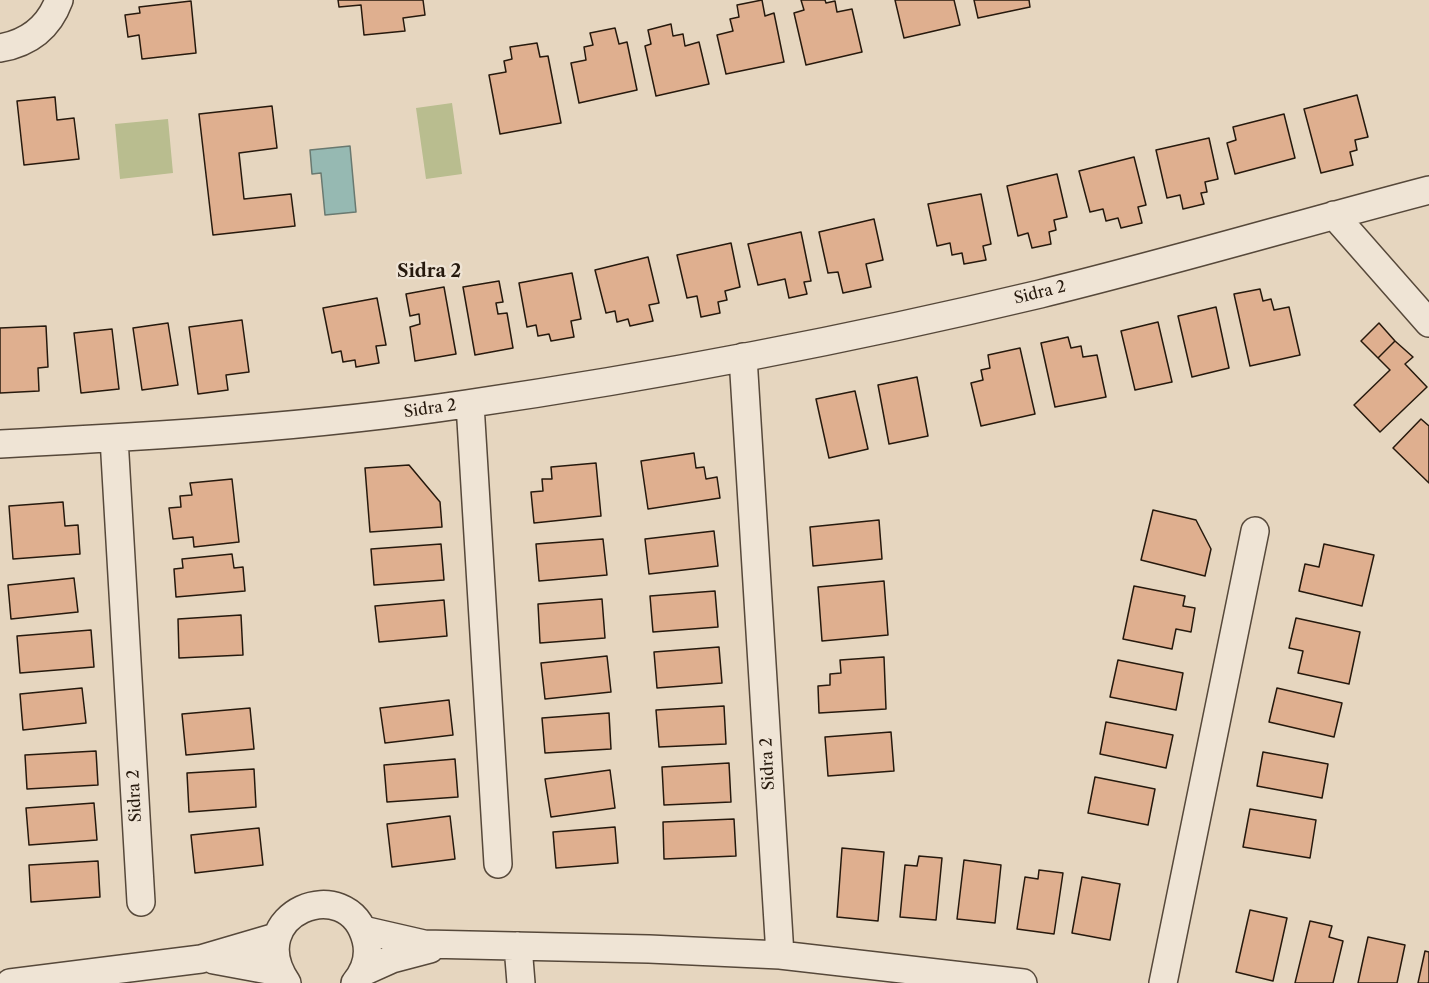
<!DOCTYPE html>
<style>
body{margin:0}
canvas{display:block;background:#e6d6bf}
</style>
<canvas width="1429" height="983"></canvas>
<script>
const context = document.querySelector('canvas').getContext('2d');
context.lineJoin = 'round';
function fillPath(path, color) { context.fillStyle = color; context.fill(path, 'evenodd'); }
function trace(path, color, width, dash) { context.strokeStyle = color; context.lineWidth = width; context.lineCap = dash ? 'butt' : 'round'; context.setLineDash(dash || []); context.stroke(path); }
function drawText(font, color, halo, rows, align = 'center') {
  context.font = font + ' "Libre Caslon Text",serif'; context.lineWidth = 4.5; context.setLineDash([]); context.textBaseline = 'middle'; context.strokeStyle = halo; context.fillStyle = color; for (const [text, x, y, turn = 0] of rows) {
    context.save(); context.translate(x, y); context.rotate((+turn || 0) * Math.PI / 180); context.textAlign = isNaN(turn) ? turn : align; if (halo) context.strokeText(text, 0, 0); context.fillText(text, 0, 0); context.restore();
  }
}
fillPath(new Path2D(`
 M452,103L462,174L426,179L416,108Z
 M168,119L173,173L120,179L115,124Z`), '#b9bd8f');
const water = new Path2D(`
 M350,146L356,212L325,215L321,173L312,174L310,150Z`);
fillPath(water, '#96b9b2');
trace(water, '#697970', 1.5);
const building = new Path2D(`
 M338,0H423L425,15L403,18L405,31L364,35L361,5L339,7Z
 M762,0L765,16L774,13L784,62L726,74L717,35L733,31L730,19L739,17L737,5Z
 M801,0H825L826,3L835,1L837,12L852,9L862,52L806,65L794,13L804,10Z
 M895,0H954L960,25L904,38Z
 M974,0H1029L1030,7L978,18Z
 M191,1L196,53L142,59L139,35L128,37L125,15L140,13L139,7Z
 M671,24L673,36L683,34L685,46L699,42L709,84L656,96L645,46L651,44L648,30Z
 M615,28L619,44L627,42L637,90L579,103L571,63L586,60L584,47L593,45L590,33Z
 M537,43L540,57L548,56L561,123L500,134L489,75L506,72L504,61L512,59L510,47Z
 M1357,95L1368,137L1355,140L1357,150L1350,152L1353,165L1321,173L1304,109Z
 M55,97L57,120L74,118L79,159L24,165L17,101Z
 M272,106L277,148L239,153L244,199L291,194L295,226L213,235L199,114Z
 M1284,114L1295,158L1235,174L1227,143L1236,140L1233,127Z
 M1209,138L1218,179L1205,182L1207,192L1201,193L1204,204L1183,209L1180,195L1167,198L1156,150Z
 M1134,157L1146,205L1138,207L1142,223L1121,228L1118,218L1106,221L1103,209L1090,212L1079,171Z
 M1057,174L1067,217L1054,220L1056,230L1049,232L1051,244L1032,248L1028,233L1018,236L1007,186Z
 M981,194L991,244L983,246L986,260L964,264L962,253L952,255L950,243L937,246L928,204Z
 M874,219L883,260L866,264L871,287L843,293L838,272L828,273L819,232Z
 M801,232L811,281L804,282L807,294L789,298L785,279L758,285L748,244Z
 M731,243L740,287L725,291L727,300L718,302L720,313L701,317L697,296L687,298L677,255Z
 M648,257L659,303L649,305L653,321L630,326L628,319L617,322L615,311L606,313L595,270Z
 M572,273L581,319L571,321L574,337L551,341L549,334L538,336L536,325L527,327L519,283Z
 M499,281L503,302L496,303L498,314L507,313L513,348L475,355L463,287Z
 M444,287L456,354L415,361L410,327L420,324L419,314L410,316L406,294Z
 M1260,289L1263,301L1271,299L1274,310L1289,307L1300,355L1250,366L1234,294Z
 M377,298L386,345L376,346L379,363L356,367L355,360L343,362L341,351L332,353L323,308Z
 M1216,307L1229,368L1192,377L1178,316Z
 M242,320L249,372L226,375L228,390L198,394L189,327Z
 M1158,322L1172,382L1135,390L1121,331Z
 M168,323L178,385L142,390L133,328Z
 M1379,323L1395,341L1378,358L1361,341Z
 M46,326L48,367L38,368L39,391L0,393V328Z
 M112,329L119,389L81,393L74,333Z
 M1068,337L1071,348L1081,346L1083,357L1097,355L1106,397L1055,407L1041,343Z
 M1395,341L1413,357L1405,364L1427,387L1380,432L1354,405L1390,370L1378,358Z
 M1020,348L1035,414L981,426L971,383L983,380L981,370L990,368L988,355Z
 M917,377L928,436L889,444L878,385Z
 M855,391L868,449L829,458L816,399Z
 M1421,419L1429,426V483L1393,448Z
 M694,453L696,468L704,467L706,479L717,477L720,498L648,509L641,461Z
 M596,463L601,516L534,523L531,492L543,491L542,479H552L551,467Z
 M409,465L440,502L442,527L370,532L365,468Z
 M232,479L239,542L194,547L193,537L173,539L169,508L181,507L180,496L192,495L190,483Z
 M63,502L65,526L78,525L80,554L13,559L9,506Z
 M1153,510L1196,520L1211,549L1205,576L1141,560Z
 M879,520L882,559L813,566L810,527Z
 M714,531L718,566L649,574L645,539Z
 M603,539L607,575L539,581L536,544Z
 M441,544L444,580L374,585L371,549Z
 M1324,544L1374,555L1362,606L1299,591L1305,564L1319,567Z
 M232,554L234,568L243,567L245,591L176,597L174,569L183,568L182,559Z
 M74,578L78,612L11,619L8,585Z
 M884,581L888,635L822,641L818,587Z
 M1134,586L1185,596L1183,606L1195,608L1191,632L1176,629L1172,649L1123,639Z
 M715,591L718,627L653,632L650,596Z
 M602,599L605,638L540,643L538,604Z
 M444,600L447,636L379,642L375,606Z
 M241,615L243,655L179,658L178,619Z
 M1296,618L1360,632L1349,684L1298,673L1303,651L1289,648Z
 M91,630L94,667L20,673L17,636Z
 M719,647L722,683L657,688L654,652Z
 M607,656L611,692L545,699L541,663Z
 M884,657L886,709L819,713L818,686L830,685V674L841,673L840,660Z
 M1118,660L1183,673L1176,710L1110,697Z
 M82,688L86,723L23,730L20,694Z
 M1277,688L1342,703L1334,737L1269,722Z
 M449,700L453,735L385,743L380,708Z
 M724,706L726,744L659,747L656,710Z
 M250,708L254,749L186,755L182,714Z
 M609,713L611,749L545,753L542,718Z
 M1106,722L1173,735L1166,768L1100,754Z
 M891,732L894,771L828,776L825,737Z
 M96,751L98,785L27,789L25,755Z
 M1263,752L1328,764L1322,798L1257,786Z
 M455,759L458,797L387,802L384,765Z
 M729,763L731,802L664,805L662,767Z
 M254,769L256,807L189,812L187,773Z
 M610,770L615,808L551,817L545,779Z
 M1095,777L1155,789L1148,825L1088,813Z
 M94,803L97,840L29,845L26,808Z
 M1250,809L1316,820L1310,858L1243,847Z
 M450,816L455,859L392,867L387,824Z
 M734,819L736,856L664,859L663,822Z
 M615,827L618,863L556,868L553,832Z
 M259,828L263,865L195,873L191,835Z
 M842,848L884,852L878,921L837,917Z
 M919,856L942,858L936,920L900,917L905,865L917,866Z
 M964,860L1001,865L995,923L957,919Z
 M98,861L100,897L31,902L29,865Z
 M1039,870L1063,873L1054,934L1017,929L1025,877L1038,879Z
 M1082,877L1120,884L1110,940L1072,933Z
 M1250,910L1287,918L1273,981L1236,972Z
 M1310,921L1332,926L1329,937L1343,941L1333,983H1295Z
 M1368,937L1405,945L1397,983H1358Z
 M1425,951L1429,952V983H1418Z`);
fillPath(building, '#dfaf8f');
trace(building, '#26190d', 1.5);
const minor = new Path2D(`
 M0,48C29,43 49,27 59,0
 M1334,215L1429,323
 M743,357L780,955
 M470,404L498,864
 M114,438L141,902
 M0,444C156,436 312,427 466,404C659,376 851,339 1040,294C1171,262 1299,224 1429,190
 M363,930L424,944L649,949L780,955L1023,983
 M518,946L521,983
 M214,960L279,972
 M363,972L392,959L430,949
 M10,983L201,959L276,937
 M287,983C240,914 348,870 366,940C370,956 365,971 355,983
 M1163,983L1255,531`);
trace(minor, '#56483a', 30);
trace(minor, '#efe4d5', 27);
drawText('16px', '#26190d', '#efe4d5', [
 ["Sidra 2",1040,293,-14],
 ["Sidra 2",430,409,-8],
 ["Sidra 2",768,764,-93],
 ["Sidra 2",135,796,-93]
]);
drawText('bold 18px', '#26190d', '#efe4d5', [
 ["Sidra 2",429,272]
]);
</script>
